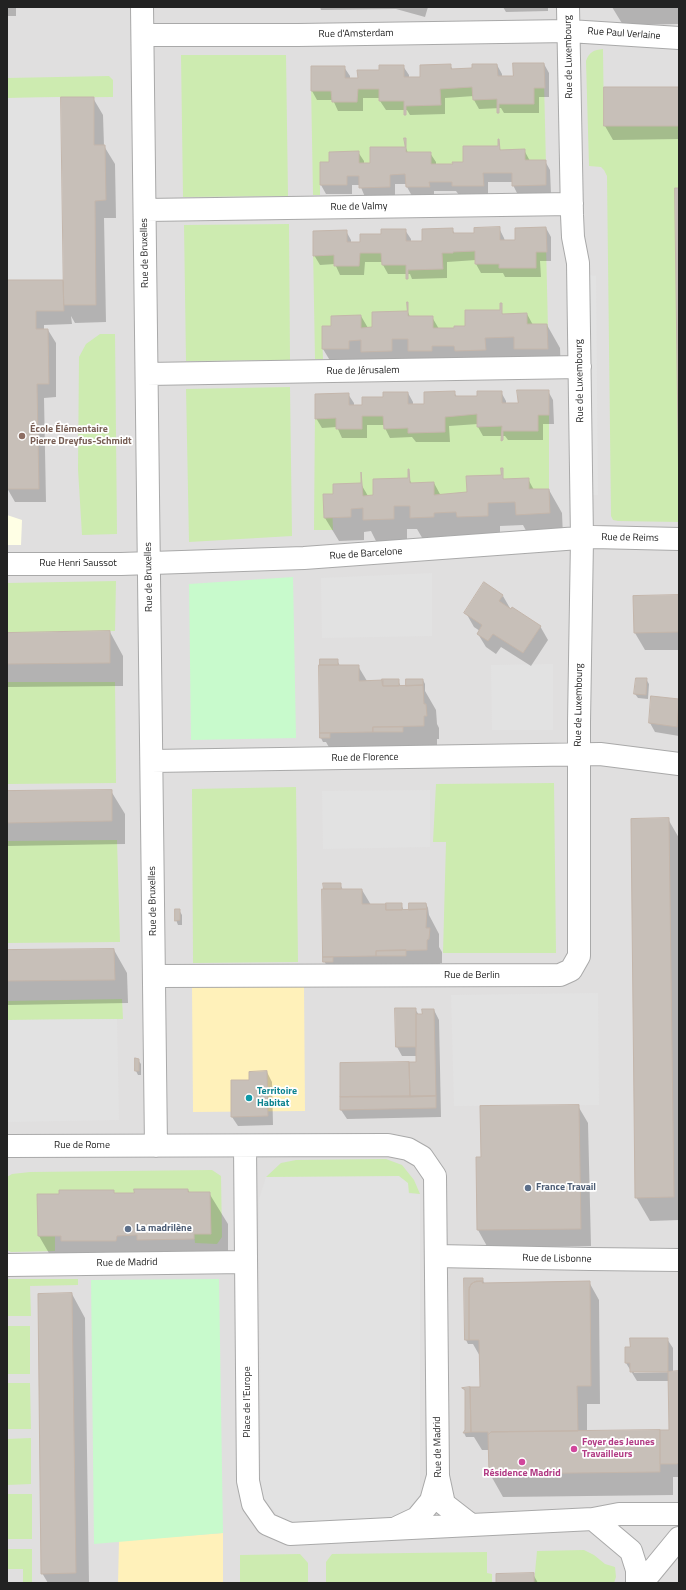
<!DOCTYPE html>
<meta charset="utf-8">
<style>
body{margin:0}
#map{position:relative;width:686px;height:1590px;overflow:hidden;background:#f2efe9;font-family:"Titillium Web",sans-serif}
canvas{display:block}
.frame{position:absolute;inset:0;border:8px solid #222;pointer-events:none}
</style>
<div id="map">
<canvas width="686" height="1590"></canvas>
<div class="frame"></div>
</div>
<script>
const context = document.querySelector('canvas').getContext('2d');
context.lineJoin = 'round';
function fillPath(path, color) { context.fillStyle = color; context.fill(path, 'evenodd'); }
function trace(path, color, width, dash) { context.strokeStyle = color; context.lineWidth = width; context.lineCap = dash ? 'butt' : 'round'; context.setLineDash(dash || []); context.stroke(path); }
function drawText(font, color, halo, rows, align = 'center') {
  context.font = font + ' "Titillium Web",sans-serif'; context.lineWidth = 3.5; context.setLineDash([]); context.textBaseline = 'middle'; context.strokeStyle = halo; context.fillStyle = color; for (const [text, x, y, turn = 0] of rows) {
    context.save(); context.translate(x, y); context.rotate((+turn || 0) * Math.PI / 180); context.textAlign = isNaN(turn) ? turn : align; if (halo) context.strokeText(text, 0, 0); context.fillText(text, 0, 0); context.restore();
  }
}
fillPath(new Path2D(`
 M7,7H679V1583H7Z`), '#e0dfdf');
fillPath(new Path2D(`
 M7,515L22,520L21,545H7Z`), '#ffffe5');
fillPath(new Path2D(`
 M603,49L604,126H679V188H675L679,522L618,521L613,520L611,516L607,176L604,170L601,167L589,166L586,61C589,52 594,50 603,49Z
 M181,55H286L288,196L183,197Z
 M109,76L113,80V97L7,98V78Z
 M544,81L546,166L320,169V195H313L311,83Z
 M289,224L290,360L186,361L184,225Z
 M546,244L548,330L322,335L323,359H315L313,247Z
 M100,334H115L117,534L82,535L78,469L79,357L86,344Z
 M290,387L292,536L189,542L186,389Z
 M549,407V495L332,503L333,530H314L315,408Z
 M116,581L115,631L7,633V583Z
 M7,682H115L116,783L7,784Z
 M554,783L556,953H443L446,842H433L436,784Z
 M296,787L298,962L193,963L192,789Z
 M117,840L120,942L7,943V841Z
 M122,999L123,1019L7,1020V1001Z
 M386,1159L402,1165L414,1180L420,1194L266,1177L281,1163L296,1160Z
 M212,1170L221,1176L222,1237L217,1244L195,1243L194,1234H211L210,1192H188V1189H134V1193H114L113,1190H60L59,1194H37L38,1236H55V1251L11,1252L7,1250V1177L12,1174L30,1172Z
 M7,1279H78V1285L30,1286L31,1316H7Z
 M7,1326H30V1374H7Z
 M7,1383H30L31,1429H7Z
 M31,1438V1484L7,1485V1439Z
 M7,1494H32V1539H7Z
 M7,1549H32V1583H23V1569H7Z
 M584,1550L594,1555L605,1564L615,1567L616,1577L614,1583H534L537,1551Z
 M487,1552V1573L492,1574V1583H326V1562L332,1554Z
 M300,1554L308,1563V1583H240V1555Z`), '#cdebb0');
fillPath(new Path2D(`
 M304,985L305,1111L193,1112L192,986Z
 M223,1533V1583H118L119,1541Z`), '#fff1ba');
fillPath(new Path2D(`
 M293,577L296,738L191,740L189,584Z
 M219,1279L223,1533L94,1544L91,1280Z`), '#c8facc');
fillPath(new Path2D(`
 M61,97L63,280H7V98Z
 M588,275L596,276L598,495H591Z
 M432,573V636L322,638L321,578Z
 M553,664V730H492L491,665Z
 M430,790V847L323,849L322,791Z
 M598,993L599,1105L454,1106L451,995Z
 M117,1019L119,1120L7,1122V1020Z
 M399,1176L408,1183L409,1194H420V1501L395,1522L297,1525L279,1516L263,1499L261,1480L259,1199L266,1177Z`), '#e2e2e2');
fillPath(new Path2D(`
 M7,7H16V16H7Z
 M320,7H428L425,17L396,9L321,10Z
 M503,7H548V11L506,12Z
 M612,7H679V24L623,25Z
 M544,64L549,73V97H539V113H504L501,108L479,109L474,100V96L445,98V114L410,115L407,110H386L380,101V98H363V111H338L333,100H317L312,91V67H344L350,76V79H359L380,71L403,66L409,75V78H421L450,65L453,70L474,69L497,65L502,74V77H514Z
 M605,88H679V139L613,140L605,126Z
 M93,98L103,115L104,146L115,164L116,218H104L106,322L75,323L71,316L72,324L44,325V330H48L56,343V397L44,398L46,502H15L7,488V281H63L65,284Z
 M499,147L501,151L524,150L530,161H545L550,170L551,194L518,195L513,185V182H488V195H459L456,191H434V196H412L407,187V184H395V196L365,197L360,185H352V194H326L321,185L331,163L358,152L364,161V164H371L406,148L408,153H430L436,162V165H454L464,163Z
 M499,228L504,238L505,241H516L546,228L551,237V261H540L541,277H505L503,273H481L476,264V260L447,262V278L412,279L410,274H388L383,265V262H365L364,275H340L335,264L320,265L314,255L346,231L351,240V243H361L382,235L405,230L411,239V242H423L452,229L455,234H475Z
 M501,311L503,315L527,314L533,325H547L560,348L561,372H337L323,349V327H332L361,316L368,328H373L408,312L410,317H432L439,329L466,327Z
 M548,391L553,400L554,424H543V440H508L505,436H483L478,427V424L449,426L450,442H416L412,437L390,438L385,428V425H367V438H342L337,427L322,428L316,418L348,394L354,403V406H363L384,398L408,393L413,402V405H425L454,392L457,397H478L501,392L506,401V404H519Z
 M502,476L504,480L528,479L534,490H549L562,513L563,537L530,538L523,525L500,526V539L471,540L468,535L446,536L447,540L424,541L417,529H407V542L377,543L371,531L364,532V540L339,541L325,518V495H334L361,484L368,496H374L409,479L412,484L434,483L441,496L468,493Z
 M503,596L511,610L540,626L548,640L531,666L501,647L496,654L486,647L478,634L480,631L474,627L466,613Z
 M679,596V650H645L635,633Z
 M110,632L123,656V686L7,687V634Z
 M337,660L340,666H358L367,681L398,680L401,687H407L423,680L425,684V691L436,710L437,724L439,728V739H437V749L334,756L326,742H323L321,738V733Z
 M646,679L649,684L648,699L638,698L635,694Z
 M679,700V736L655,732L650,723Z
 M111,791L125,814V844L7,846V792Z
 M668,819L679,838V1220L650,1221L636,1197Z
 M340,884L343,890H362L371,905L401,904L404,911L410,910L426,904L428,908L429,915L439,934V947L442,952V963H440V973L327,966L324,961V956Z
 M179,910L182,915V925H178L176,920Z
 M114,950L127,973L128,1003L7,1005V951Z
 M396,1009H415L419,1015L434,1010L439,1020L441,1117L347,1119L341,1110L417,1063V1056H402L397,1047Z
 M138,1060L141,1064V1075H138L136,1071Z
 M267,1072L272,1082L273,1125L238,1126L232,1117L250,1081Z
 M578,1106L588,1123L591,1246L488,1248L478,1230L477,1158H482Z
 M188,1190L190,1193H209L228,1224V1265L57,1267L39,1236L38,1195H60L113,1191L115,1194Z
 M465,1279H482L485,1284L589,1282L599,1300L600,1404H587V1432L670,1431V1381H637L626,1363L667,1339L673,1348V1371H634V1373L679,1372V1477H673V1495L503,1497L490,1474L489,1450H482L474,1437H466L464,1433L466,1430V1392L464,1389L481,1388V1358L473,1344H468L466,1340Z
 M72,1294L85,1318L89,1583H48L42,1573Z
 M533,1574L538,1583H497Z`), '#0003');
const building = new Path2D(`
 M513,63H544L545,88H534V104H499V113H497V99L473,100L472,87L440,89L441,105L406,106V115H404V101H379V89H358L357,102H332L331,91H311V66H345V78H358L357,70H379V65H404V77H420V65L451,64V69L472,68V64H497L498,76H513Z
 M604,87H679V126H604Z
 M61,97H94V145H105L106,200L95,201L96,305H64Z
 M404,138H406V152H431V164H453L452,162H463V146H498V139H499L500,150L525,149V160H546V185L512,186V173H483L484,186H452V182H429L430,187H406L405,174L390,175V187L359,188V176H347V185H320V162H329V152L359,151V163H370V147H405Z
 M675,188H679V502Z
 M500,227V240H515V228L546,227L547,252H536V268H499V264H475V251L453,252V253H442L443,269L408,270V279H406V265H382L381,253H360L359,266H334V255L313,256V231L347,230V242H360V234H381V229H406V241H422V229L453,228V233H474V228Z
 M7,280H63L64,311H36V329H48L49,384H37L39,489H7Z
 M407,302H408V316H433V328H454V326H465V310H500V303H502V314L527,313V324H547L548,349H514V337L485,338L486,350L455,351L454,346H432V351H408V339H392V351L361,352V340L349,341V349H322V326H331V316L361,315V328L372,327V312L407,311Z
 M517,390H549V415H538V431H503V440L501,441L502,426L477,427V414L445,417V432L410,433H408V428L384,429L383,416H362V429H336V418L315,419V394L349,393V405H362V397H383V392H408V404H424V392L455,391V396H477V391H502V403H518Z
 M501,468H503V479L529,478V489H549L550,513L516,515L515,502L488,503V516L457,517L456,512L434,513V517L410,518V506H394V519L363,520V508L351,509V517L324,518L323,494H333V484L361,483V472L363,496L373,495V479L408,478V469H409L410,483L434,482V495L467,492L466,476L501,475Z
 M484,582L503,595L499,601L511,609L512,607L541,626L523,653L493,634L488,641L477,634L482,625L464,613Z
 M679,595V632L634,633L633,596Z
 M110,631V663L7,664V633Z
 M320,659H338V665H320Z
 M319,665H359V681L383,680V686L423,685L424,704H426L427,716H424V726L373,727V732L320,733Z
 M636,678H647L646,695L634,694Z
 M382,679H399V686H383Z
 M406,679H423V685L406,686Z
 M651,696L679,699L677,727L649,723Z
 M373,727H403V732H373Z
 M320,733H330V738H320Z
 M112,790V821L7,823V791Z
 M669,818L674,1197L635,1198L631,819Z
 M323,883H341V889H324Z
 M322,889H362V904H386V910L427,909L426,928H430L429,939L427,940V950L376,951V956L323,957Z
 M386,903H402V910H386Z
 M409,903H426L427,909L409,910Z
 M175,909H180V920L175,921Z
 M114,949L115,980L7,981V950Z
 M406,950V956H376V951Z
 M323,957H333V962H323Z
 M395,1008H416V1047H396Z
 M422,1009H434L436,1096L410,1097L409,1062H416V1014H422Z
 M135,1058L139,1059V1071H135Z
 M409,1062L410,1097H340V1063Z
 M267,1071L268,1116L231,1117V1080H249V1072Z
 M436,1096V1108L340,1110V1097Z
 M579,1105L581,1229L477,1230L476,1157H481L480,1106Z
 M134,1189H188V1192H210L211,1234H194V1239L137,1240V1235L117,1236L116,1241H61V1236H38L37,1194H59V1190H114V1193H134Z
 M464,1278H483V1281L474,1282L469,1287V1340H465Z
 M477,1281H483L482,1283L590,1281L591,1386H577L578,1431L491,1432L488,1435V1432H471L470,1387H480L479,1340H469V1290L471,1284Z
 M72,1293L76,1573L41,1574L38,1294Z
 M630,1338H668V1372H630V1363H625V1347H630Z
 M679,1371V1462L677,1464H660V1430H669L668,1372Z
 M470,1387L471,1432L463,1433L465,1430V1390L462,1388Z
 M660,1430V1472L489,1474L488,1435L491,1432Z
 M534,1573V1583H496V1574Z`);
fillPath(building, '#c7bfb8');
trace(building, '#c4b6ab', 1);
const minor = new Path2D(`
 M142,7L156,1146
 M143,35H298L569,31L679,38
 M145,210L572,204
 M147,374L580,367
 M7,564H121L304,558L593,537L679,539
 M152,761L600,754L679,764
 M154,976L560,975L571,970L579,956V722L582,539L578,263L573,237L572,215L568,7
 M7,1146L388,1145L408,1149L422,1157L435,1176L438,1476L444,1504L471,1525
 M245,1146L248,1481L253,1504L267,1524L290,1534L593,1519L619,1514H679
 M436,1256L590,1259L679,1260
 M7,1265L246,1262
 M593,1519L631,1551L637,1570V1583
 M398,1527L417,1518L431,1501L438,1476
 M642,1583L679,1538`);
trace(minor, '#a9a9a9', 24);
trace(minor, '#fff', 22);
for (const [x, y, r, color] of [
 [22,436,4,"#8d6e63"],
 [249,1098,4,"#0f9aa8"],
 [528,1188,4,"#5c6f8a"],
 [128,1229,4,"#5c6f8a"],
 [574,1449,4,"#d1479c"],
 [522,1462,4,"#d1479c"]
]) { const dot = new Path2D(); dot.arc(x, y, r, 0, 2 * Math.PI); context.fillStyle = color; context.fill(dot); trace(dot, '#fff', 1.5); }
drawText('10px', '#222', '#fff', [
 ["Rue d'Amsterdam",356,34,-1],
 ["Rue Paul Verlaine",624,34,4],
 ["Rue de Luxembourg",569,57,-91],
 ["Rue de Valmy",359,207,-1],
 ["Rue de Bruxelles",145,253,-91],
 ["Rue de Jérusalem",363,371,-1],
 ["Rue de Luxembourg",580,381,-91],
 ["Rue de Reims",630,538,1],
 ["Rue de Barcelone",366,554,-4],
 ["Rue Henri Saussot",78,564],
 ["Rue de Bruxelles",149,577,-91],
 ["Rue de Luxembourg",579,705,-89],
 ["Rue de Florence",365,758,-1],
 ["Rue de Bruxelles",153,901,-91],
 ["Rue de Berlin",472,976],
 ["Rue de Rome",82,1146],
 ["Rue de Lisbonne",557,1259,1],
 ["Rue de Madrid",127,1263,-1],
 ["Place de l'Europe",248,1402,-90],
 ["Rue de Madrid",438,1447,-91]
]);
drawText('bold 10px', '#785e54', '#fff', [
 ["École Élémentaire",30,430],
 ["Pierre Dreyfus-Schmidt",30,442]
], 'left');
drawText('bold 10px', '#0d838f', '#fff', [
 ["Territoire",257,1092],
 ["Habitat",257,1104]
], 'left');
drawText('bold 10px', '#4e5e75', '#fff', [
 ["France Travail",536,1188],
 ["La madrilène",136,1229]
], 'left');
drawText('bold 10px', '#b23c85', '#fff', [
 ["Foyer des Jeunes",582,1443],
 ["Travailleurs",582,1455],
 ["Résidence Madrid",522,1474,"center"]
], 'left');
</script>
